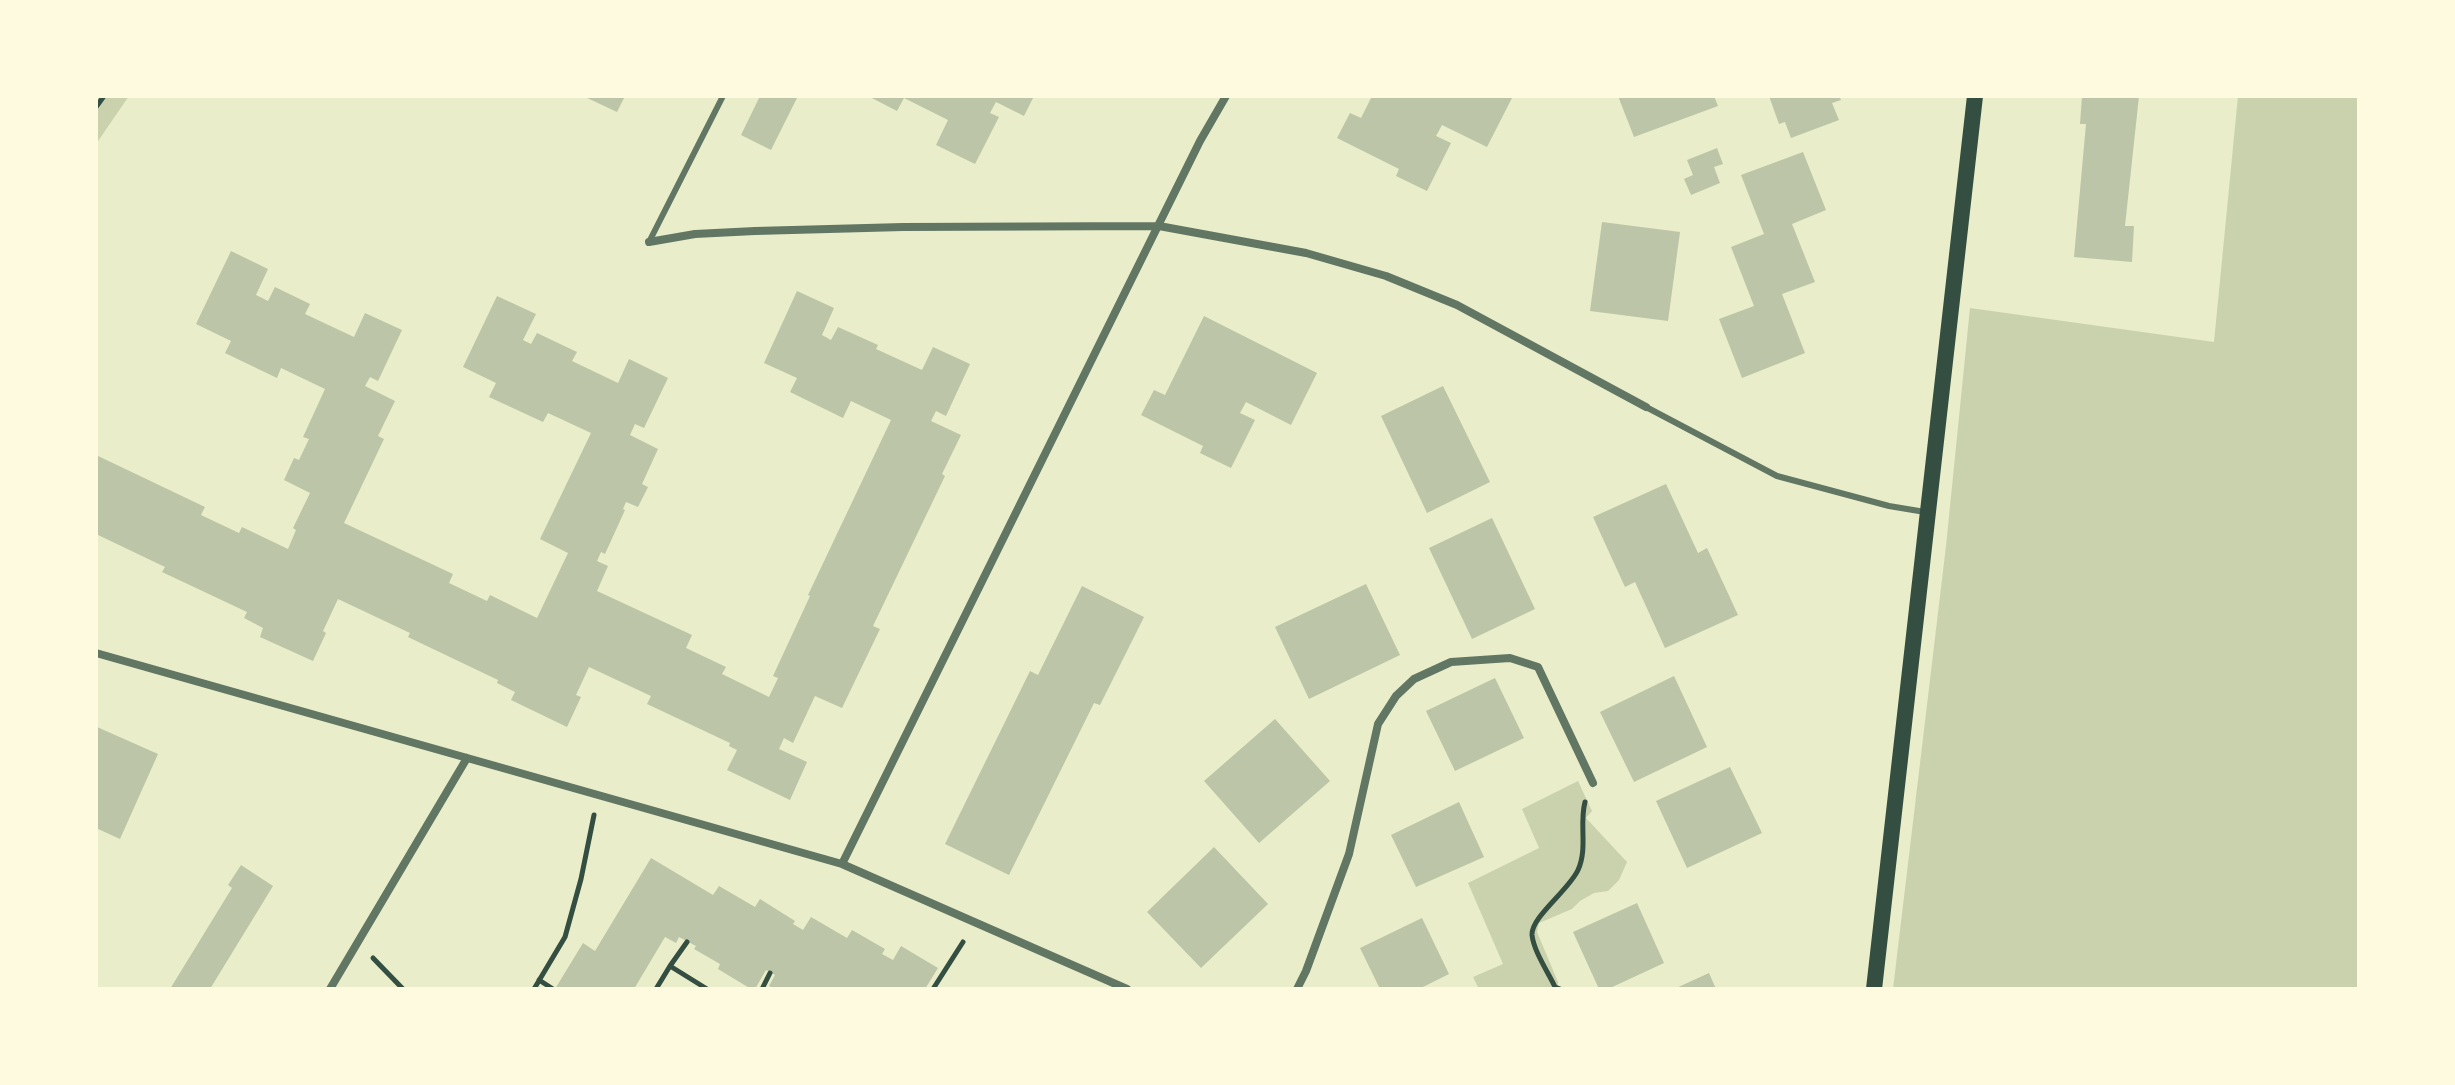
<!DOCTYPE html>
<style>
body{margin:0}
#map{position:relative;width:2455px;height:1085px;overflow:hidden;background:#e9edc9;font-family:"Source Serif 4",serif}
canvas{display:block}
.frame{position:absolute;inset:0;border:98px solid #fefae0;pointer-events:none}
</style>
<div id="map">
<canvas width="2455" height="1085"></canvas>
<div class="frame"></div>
</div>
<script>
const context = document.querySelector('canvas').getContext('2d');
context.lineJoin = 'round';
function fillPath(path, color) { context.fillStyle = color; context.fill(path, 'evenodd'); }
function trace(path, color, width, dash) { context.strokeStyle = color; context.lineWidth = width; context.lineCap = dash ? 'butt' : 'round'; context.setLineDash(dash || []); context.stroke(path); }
fillPath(new Path2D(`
 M96,96H129L96,144Z
 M2238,96H2359V989H1893L1946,546L1970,308L2214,342Z
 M1578,781L1592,811L1586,818L1627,862L1619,880L1608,891L1594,893L1580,901L1572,909L1539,923L1537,932L1558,982V989H1479L1473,977L1503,964L1468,883L1539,848L1522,809Z`), '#cad2ad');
fillPath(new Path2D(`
 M583,96H625L617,112Z
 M760,96H798L771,150L741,135Z
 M868,96H1034L1024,116L996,102L990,113L999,117L975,164L936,145L948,120L904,98L897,111Z
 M1372,96H1513L1487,147L1442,125L1436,136L1451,143L1427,191L1396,176L1399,169L1337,138L1350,113L1361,118Z
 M1618,96H1714L1718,106L1634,137Z
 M1769,96H1839L1841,100L1832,103L1839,120L1791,138L1785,122L1779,124Z
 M2082,96H2139L2125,226H2134L2132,262L2074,257L2086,124H2080Z
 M1717,148L1723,164L1714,167L1720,183L1691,195L1684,179L1693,175L1687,160Z
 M1803,152L1826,210L1792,224L1815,282L1782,294L1805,353L1742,378L1719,319L1754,306L1731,247L1764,234L1741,175Z
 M1602,222L1680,232L1668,321L1590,311Z
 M231,251L268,269L256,295L268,301L275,287L310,304L305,314L354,337L365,313L402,330L378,381L370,377L365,386L395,401L378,436L384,439L344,523L453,574L449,583L487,601L490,595L537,618L568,553L540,539L591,433L548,413L543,422L489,397L496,383L463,367L497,296L536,314L523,340L531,344L537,333L577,352L572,361L618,383L629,359L668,378L644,428L635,424L630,435L658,449L642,484L648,487L638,507L626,502L623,509L625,510L605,554L601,552L597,561L608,566L597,591L692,635L686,648L726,667L722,674L769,697L778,678L773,676L810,596L808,595L891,420L851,401L843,418L790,392L797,378L764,363L797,291L834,308L822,335L831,340L838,327L878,345L876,349L922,370L933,347L970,364L946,416L936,411L931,421L961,435L942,474L945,476L873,626L880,629L842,708L815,696L793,743L784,738L779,749L807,762L790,800L727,770L737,750L729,746L730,743L647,704L651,696L589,667L576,695L581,697L567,727L511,700L515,692L497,683L498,680L408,637L410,633L338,599L323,631L326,633L313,661L260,637L263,628L244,618L247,612L162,572L165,567L96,534V455L205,507L201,515L239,533L242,527L288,549L296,530L293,528L310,493L284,480L294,458L299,460L309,439L303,437L325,389L281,368L277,378L225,353L231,341L196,324Z
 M1204,316L1317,373L1291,425L1246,402L1240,413L1255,420L1231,468L1200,453L1203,446L1141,415L1154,390L1165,395Z
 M1443,386L1490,482L1427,513L1381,416Z
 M1666,484L1698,553L1707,548L1738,615L1665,648L1635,582L1625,587L1593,517Z
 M1492,518L1535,609L1472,639L1429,548Z
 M1366,584L1400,655L1309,699L1275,627Z
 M1082,586L1144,617L1100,705L1094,703L1009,875L945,844L1030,671L1038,675Z
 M1674,676L1707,747L1634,782L1600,712Z
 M1495,678L1524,738L1455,771L1426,711Z
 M1275,719L1330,781L1259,843L1204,781Z
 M97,727L158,754L120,839L96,828Z
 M1730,767L1762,833L1687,868L1656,801Z
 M1459,802L1484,857L1416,887L1391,835Z
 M1214,847L1268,904L1201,968L1147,912Z
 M651,858L713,895L719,886L755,907L760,899L795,921L793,924L803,930L811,917L847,938L852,930L885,949L882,954L893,960L901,946L938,968L925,989H775L769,986L775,975L766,970L755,989H751L718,969L720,964L694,949L696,946L679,937L676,943L665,937L634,989H555L583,943L595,951Z
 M241,865L273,886L210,989H170L232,888L228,885Z
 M1637,903L1664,963L1608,989H1599L1573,932Z
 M1422,918L1449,974L1419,989H1380L1360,948Z
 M1709,973L1716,989H1674Z`), '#bcc5a7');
trace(new Path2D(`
 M96,107L104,96
 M373,958L403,989
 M670,966L687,942
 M539,980L553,989
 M534,989L565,937L581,879L594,815
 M656,989L670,966L707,989
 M762,989L770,973
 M933,989L963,942
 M1560,989L1555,987C1548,972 1534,952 1532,935C1531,917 1569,890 1578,870C1588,848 1579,824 1585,802`), '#344e41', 5);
trace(new Path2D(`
 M649,242L723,96
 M1646,407L1777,476L1889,506L1925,512`), '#617663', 6);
trace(new Path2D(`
 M649,242L695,234L755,231L903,227L1159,226L1306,253L1386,276L1457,305L1646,407
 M96,653L842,864L1127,989
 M842,864L1200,141L1226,96
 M330,989L467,758
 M1297,989L1306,971L1349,854L1378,724L1396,696L1414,679L1451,662L1510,658L1538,667L1593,783`), '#617663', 8);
trace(new Path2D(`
 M1874,989L1975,96`), '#344e41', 16);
</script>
